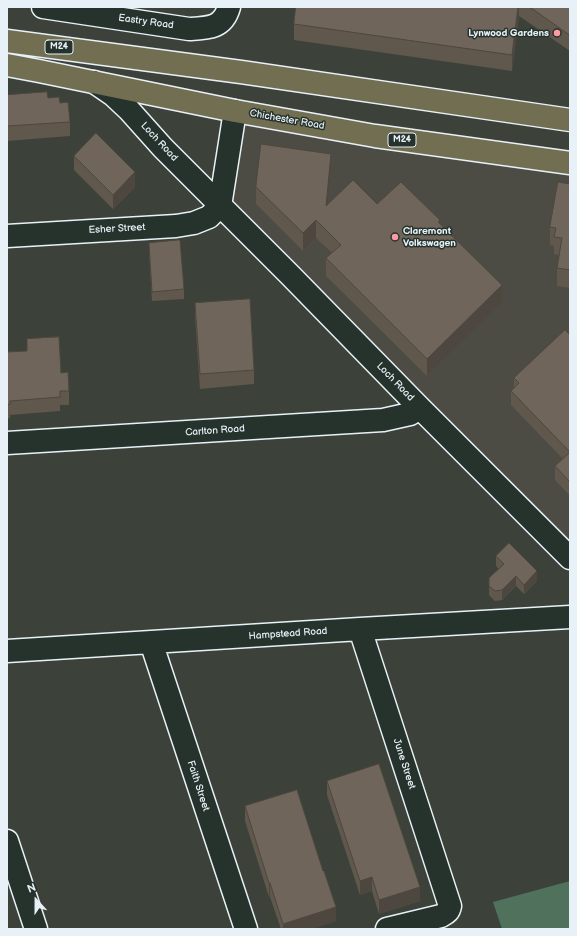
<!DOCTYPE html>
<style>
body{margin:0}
#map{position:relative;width:577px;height:936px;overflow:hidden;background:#3c423a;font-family:"Balsamiq Sans",sans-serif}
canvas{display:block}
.frame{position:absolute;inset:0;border:8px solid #e8f1f8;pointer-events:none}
.north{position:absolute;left:16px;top:880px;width:40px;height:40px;-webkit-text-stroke:3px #26332d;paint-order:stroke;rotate:339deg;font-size:11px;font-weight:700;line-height:16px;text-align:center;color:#e8f1f8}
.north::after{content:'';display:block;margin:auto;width:14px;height:18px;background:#e8f1f8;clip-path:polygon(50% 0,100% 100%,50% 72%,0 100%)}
</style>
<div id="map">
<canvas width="577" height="936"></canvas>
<div class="frame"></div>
<div class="north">N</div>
</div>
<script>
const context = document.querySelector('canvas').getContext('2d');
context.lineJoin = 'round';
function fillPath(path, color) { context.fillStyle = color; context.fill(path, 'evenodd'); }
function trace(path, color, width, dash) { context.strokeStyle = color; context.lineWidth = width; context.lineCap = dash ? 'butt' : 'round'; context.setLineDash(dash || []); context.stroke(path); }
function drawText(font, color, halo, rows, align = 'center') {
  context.font = font + ' "Balsamiq Sans",sans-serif'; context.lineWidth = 3; context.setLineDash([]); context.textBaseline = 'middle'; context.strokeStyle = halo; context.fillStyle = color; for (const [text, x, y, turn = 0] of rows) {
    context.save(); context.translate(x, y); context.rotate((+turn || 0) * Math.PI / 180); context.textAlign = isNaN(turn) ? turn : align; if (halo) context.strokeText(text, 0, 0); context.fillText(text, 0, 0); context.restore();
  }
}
fillPath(new Path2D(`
 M235,111L570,163V558L220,206Z`), '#4c4c44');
fillPath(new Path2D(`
 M570,881V929H502L493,902Z`), '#50725c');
const minor = new Path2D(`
 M43,7L189,29C209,28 223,28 229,7
 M94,82L113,95L129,110L163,148L290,275L420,408L570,558
 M220,206L235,111
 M7,236L176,226L194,223L209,217L220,206
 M7,443L383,420L410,414L420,408
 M360,629L450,906C449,912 446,913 441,916L387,929
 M151,642L246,929
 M7,651L360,629L570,617
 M7,841L36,929`);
const major = new Path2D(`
 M7,41L241,72L570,120
 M7,65L39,71L235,111L375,136L570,163`);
trace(minor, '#e8f1f8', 25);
trace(major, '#e8f1f8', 25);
trace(minor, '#26332d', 22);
trace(major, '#726e52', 22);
fillPath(new Path2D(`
 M296,7H570V51L519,16L512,71L294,40V24Z
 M7,95L48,98L60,103L70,122V136L7,141Z
 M74,156L135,187L113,209L74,170Z
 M331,172L328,204H377L440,223L502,303L427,376L326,276V258L332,253L316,238L303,251L256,204V187Z
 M570,184V288L557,286V268L559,255L554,254V246L550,245V227Z
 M149,243L184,289V299L152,301L149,252Z
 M195,303L254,370V384L200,389L195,317Z
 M570,335V496L555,480V466L563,459L511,405V391L514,388V378Z
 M27,339L61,373L69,391V405H60V411L10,415V418L7,419V352L27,351Z
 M496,556L537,581L524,594L516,586L502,600L495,601L489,595V578L499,569L496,566Z
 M327,781L420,901L379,914L372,891L360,895L327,795Z
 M245,806L336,921L311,929H281L270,897H269L245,821Z`), '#60574d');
fillPath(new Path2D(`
 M518,7H519V16L512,71V55Z
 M331,154V172L326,224V206Z
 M135,172V187L113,209V195Z
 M316,220V238L303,251V233Z
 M502,285V303L427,376V359Z
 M537,571V581L524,594V585Z
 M516,576V586L502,600V590Z
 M372,877V891L360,895V881Z
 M269,883H270V897H269Z
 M420,887V901L379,914V900Z
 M336,907V921L311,929H283V924Z`), '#4e473f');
const building = new Path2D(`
 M296,7H518L512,55L294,24Z
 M530,7H570V35Z
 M47,92L48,98L59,97L60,103L68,102L70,122L7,126V95Z
 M96,133L135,172L113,195L74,156Z
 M261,144L331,154L326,206L353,180L377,204L401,182L440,220L438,222L502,285L427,359L326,258L341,245L316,220L303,233L256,187Z
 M558,182L570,184V270L557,268L562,238L554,237L556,228L550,227Z
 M180,240L184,289L152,292L149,243Z
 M250,299L254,370L200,374L195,303Z
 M565,330L570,335V482L555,466L570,452L511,391L519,383L514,378Z
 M59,337L61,373L68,372L69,391H60V397L10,401V404L7,405V352L27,351V339Z
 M509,543L537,571L524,585L516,576L502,590L495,591L489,586V578L504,564L496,556Z
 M379,764L420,887L379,900L372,877L360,881L327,781Z
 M297,790L323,871H324L336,907L283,924L270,883H269L245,806Z`);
fillPath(building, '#70655a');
trace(building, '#4e473f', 1);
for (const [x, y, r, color] of [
 [557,33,4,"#ff9aa2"],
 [395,237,4,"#ff9aa2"]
]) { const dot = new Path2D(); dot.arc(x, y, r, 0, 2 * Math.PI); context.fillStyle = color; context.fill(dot); trace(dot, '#26332d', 1.5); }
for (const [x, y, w] of [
 [59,47,28],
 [402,140,28]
]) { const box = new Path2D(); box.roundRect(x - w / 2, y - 7, w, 14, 3); context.fillStyle = '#26332d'; context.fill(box); trace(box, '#e8f1f8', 1); }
drawText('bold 9px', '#e8f1f8', null, [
 ["M24",59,47],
 ["M24",402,140]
]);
drawText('10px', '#e8f1f8', '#26332d', [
 ["Eastry Road",146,22,8],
 ["Chichester Road",287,120,10],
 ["Loch Road",159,142,47],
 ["Esher Street",117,229,-3],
 ["Loch Road",395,382,46],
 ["Carlton Road",215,431,-4],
 ["Hampstead Road",288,634,-4],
 ["June Street",404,764,72],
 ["Faith Street",198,786,72]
]);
drawText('bold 10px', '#e8f1f8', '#26332d', [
 ["Lynwood Gardens",549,33],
 ["Claremont",403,231,"left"],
 ["Volkswagen",403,243,"left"]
], 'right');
</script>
